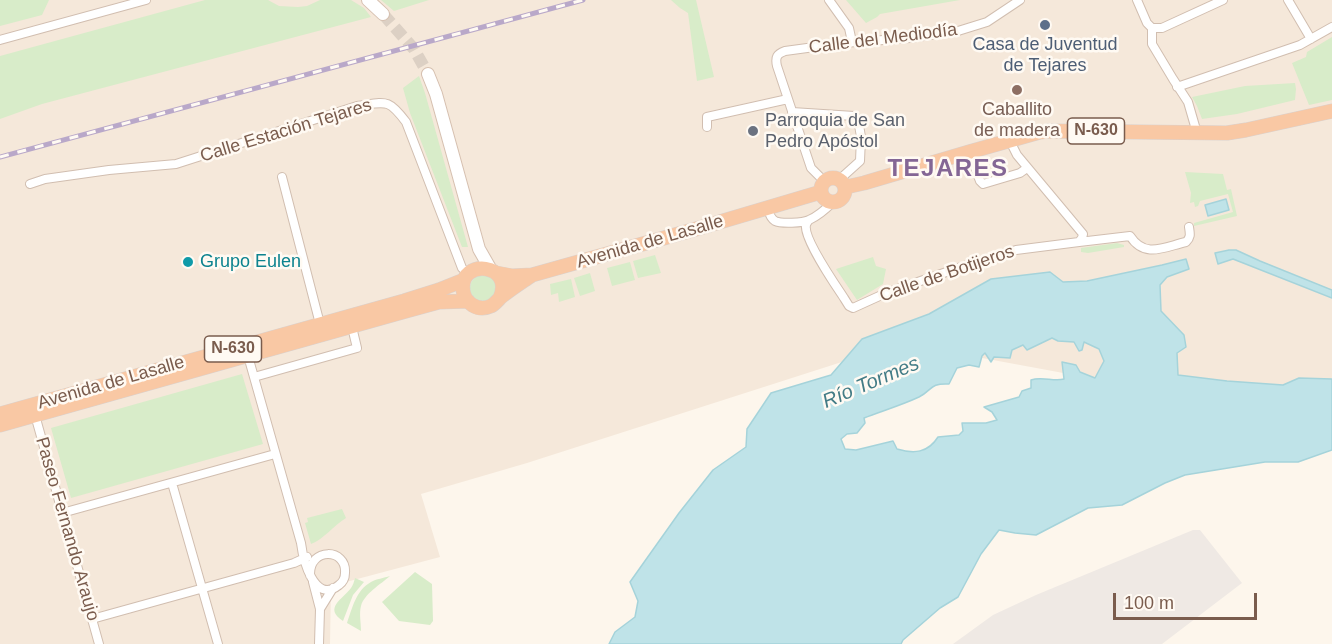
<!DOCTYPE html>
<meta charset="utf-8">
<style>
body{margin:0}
#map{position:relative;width:1332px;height:644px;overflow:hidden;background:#fdf6ec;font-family:Helvetica,sans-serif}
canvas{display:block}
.scale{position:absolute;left:1113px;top:593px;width:144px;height:27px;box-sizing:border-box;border:3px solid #7a5c4d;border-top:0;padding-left:8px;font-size:18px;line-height:21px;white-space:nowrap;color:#7a5c4d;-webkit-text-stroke:4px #fffaf3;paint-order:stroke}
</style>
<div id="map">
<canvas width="1332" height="644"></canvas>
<div class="scale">100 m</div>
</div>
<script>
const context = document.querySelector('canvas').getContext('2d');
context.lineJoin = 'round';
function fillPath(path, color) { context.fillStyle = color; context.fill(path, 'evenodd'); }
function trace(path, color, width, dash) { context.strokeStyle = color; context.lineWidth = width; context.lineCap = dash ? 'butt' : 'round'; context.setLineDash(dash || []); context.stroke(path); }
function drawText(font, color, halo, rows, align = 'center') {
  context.font = font + ' Helvetica,sans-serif'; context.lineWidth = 5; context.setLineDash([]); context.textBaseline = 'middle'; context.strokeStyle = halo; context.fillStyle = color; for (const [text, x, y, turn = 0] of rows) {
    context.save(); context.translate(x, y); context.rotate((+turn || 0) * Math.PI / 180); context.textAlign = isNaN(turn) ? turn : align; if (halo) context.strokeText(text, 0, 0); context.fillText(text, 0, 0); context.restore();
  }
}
fillPath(new Path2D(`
 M0,0H1332V384L1231,404L901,343L527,463L421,494L440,557L331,586L330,644H0Z`), '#f5e8da');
fillPath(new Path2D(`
 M1193,530H1200L1242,583L1162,644H953L993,615L1036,595Z`), '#efe9e4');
fillPath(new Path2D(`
 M0,0H49L42,15L0,26Z
 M205,0H268L279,6L298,7L307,6L320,0H351L364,8L371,17L42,104L0,119V56Z
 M381,0H429L394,11Z
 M671,0H696L714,77L697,81L688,13L680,8Z
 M846,0H960L880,14L877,17L866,23Z
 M1332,37V100L1309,105L1292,63L1306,57L1307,52Z
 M419,76L425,93L468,247H462L410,113L403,88Z
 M1295,83L1296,89L1295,100L1237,114L1202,119L1197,106L1192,97L1245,86Z
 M1185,172L1223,174L1227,190L1231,189L1237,216L1194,226V223L1233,212L1228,194L1200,201L1198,206L1195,207L1194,202L1190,203L1191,193Z
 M1117,243L1124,245V247L1088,253L1081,252V248Z
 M655,255L661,273L638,278L633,261Z
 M873,257L876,266L886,269L883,284L857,300L836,269Z
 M630,262L635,280L612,286L607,268Z
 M590,273L595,291L580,296L574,278Z
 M470 288a13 13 0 1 1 26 0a13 13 0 1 1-26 0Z
 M571,279L575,297L559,302L558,293L551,295L550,284Z
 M242,374L263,444L71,498L51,428Z
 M342,509L346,518C334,525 323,540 311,544L305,523L308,522L307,518Z
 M415,572L432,584L433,621L430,625L399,621L382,602Z
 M390,576C381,584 364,594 361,606C359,613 361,623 361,631L347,623C352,609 356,590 371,582C376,579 384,578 390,576Z
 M355,578L364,582L353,595L343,621C323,608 343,599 351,588C353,585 354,582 355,578Z`), '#d8ecc9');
const water = new Path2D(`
 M1226,199L1229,210L1208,216L1205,205Z
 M1229,250H1236L1260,261L1332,290V298L1233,259L1218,264L1215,253Z
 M1186,259L1189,269L1167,277L1160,285L1161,311L1184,335L1186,347L1177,353L1178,375L1227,381L1283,385L1299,378L1332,379V450L1298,462H1265L1185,475L1165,483L1122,505L1088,508L1036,535L1015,533L999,530L981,554L958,597L940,608L903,640L901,644H609L615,632L635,617L638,601L630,582L679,513L713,470L746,447L747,429L771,393L831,375L862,339L929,314L991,279L1050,272L1063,282L1087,281L1162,265ZM1052,338L1058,341L1074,342L1079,351L1082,350L1084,342L1099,349L1104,361L1095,378L1080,372L1076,365L1062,362L1064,379C1054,382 1042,376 1031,380V388L1022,391L1019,397L984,407L992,412L997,420L986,423H962L963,431L959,435L938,437C928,453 914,454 897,449L893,441L856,450L845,449L841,439L847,434L857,433L865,423L864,418C882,411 902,405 919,397C933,390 929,383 949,384L957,368L969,365L979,367L982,356L985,353L991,362L994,357L1010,358L1012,350L1023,345L1027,350Z`);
fillPath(water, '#bfe3e8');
trace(water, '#a5d3da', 1.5);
trace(new Path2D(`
 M383,14L414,49L428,74`), '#dcd0c4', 12, [12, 6]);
const minor = new Path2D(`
 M829,0L849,28L852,42
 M1137,0L1147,23L1152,28V44L1173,79L1188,102L1197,133
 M1288,0L1311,39
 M1152,28H1162L1223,0
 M0,40L146,0
 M1177,87L1300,45L1332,27
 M792,112L854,116L858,119L861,137L860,161L840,179
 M707,127V117L788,99
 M969,152L980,181L983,184L1020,173L1027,168
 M282,177L320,324
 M824,181L811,168L777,66C775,57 777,54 785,51L844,43L910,38L958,31L987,22L1020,0
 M30,184L45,179L109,170L176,164L357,106C386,102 388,98 406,122L462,268L468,274
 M768,209C769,213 770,218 775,221C781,224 803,223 809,220C818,216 826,209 833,202
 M808,221C807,223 806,224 806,225C803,238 836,286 844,298L849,306L853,308L886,293L958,268L1016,250L1079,242L1082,238L1083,234L1017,155L1010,141
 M1079,242L1130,236C1145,259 1164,247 1186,242C1191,237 1190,234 1189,227
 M248,356L301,543C303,559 314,605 339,585C343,582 345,578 345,573C347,548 309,547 310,575
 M254,377L357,348L352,327
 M35,415L99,644
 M172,483L218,644
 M62,513L275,454
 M313,582L320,609L319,644
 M320,609L333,588
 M92,619L294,563L307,557`);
const secondary = new Path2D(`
 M368,0L383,14
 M428,74L436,94L479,249L491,270`);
const trunk = new Path2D(`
 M821 190a12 12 0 1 1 24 0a12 12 0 1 1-24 0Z
 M846,187L864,183L969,152L1040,132L1049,131L1227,133L1246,130L1332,111
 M496,273L512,276L532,275L696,229L821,192
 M500,298C515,263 459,258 463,290C464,303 478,312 491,306C495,304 498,300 501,297C511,289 522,282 532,275
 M0,414L404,301L439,290L464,280
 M0,425L406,311L439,302L468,301`);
trace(minor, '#d1beb0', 10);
trace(secondary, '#d6c0b0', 14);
trace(trunk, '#dad1cd', 15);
trace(minor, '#fff', 8);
trace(secondary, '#fff', 12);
trace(trunk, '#f9c8a4', 14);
const rail = new Path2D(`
 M0,157L583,0`);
trace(rail, '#b9a8c9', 5);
trace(rail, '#fffaf3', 3, [9]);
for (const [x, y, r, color] of [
 [1045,25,6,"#5c6f8a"],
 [1017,90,6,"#8d6e63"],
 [753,131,6,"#6b7280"],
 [188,262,6,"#0f9aa8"]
]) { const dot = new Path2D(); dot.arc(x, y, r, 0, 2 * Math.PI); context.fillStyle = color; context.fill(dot); trace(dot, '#fffaf3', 2); }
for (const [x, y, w] of [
 [1096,131,57],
 [233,349,57]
]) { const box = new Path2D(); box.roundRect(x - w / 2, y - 13, w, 26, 4.5); context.fillStyle = '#fffaf3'; context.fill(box); trace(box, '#7a5c4d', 1.5); }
drawText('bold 16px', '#7a5c4d', null, [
 ["N-630",1096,131],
 ["N-630",233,349]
]);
drawText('18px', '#7a5c4d', '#fffaf3', [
 ["Calle del Mediodía",883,39,-7],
 ["Calle Estación Tejares",286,131,-17],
 ["Avenida de Lasalle",650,242,-16],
 ["Calle de Botijeros",947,274,-19],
 ["Avenida de Lasalle",111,383,-16],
 ["Paseo Fernando Araujo",67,529,74]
]);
drawText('18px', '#4e5e75', '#fffaf3', [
 ["Casa de Juventud",1045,45],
 ["de Tejares",1045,66]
]);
drawText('18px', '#785e54', '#fffaf3', [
 ["Caballito",1017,110],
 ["de madera",1017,131]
]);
drawText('18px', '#5b616d', '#fffaf3', [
 ["Parroquia de San",765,121],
 ["Pedro Apóstol",765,142]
], 'left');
drawText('18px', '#0d838f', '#fffaf3', [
 ["Grupo Eulen",200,262]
], 'left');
drawText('italic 20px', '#437c86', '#fffaf3', [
 ["Río Tormes",871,383,-23]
]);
context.letterSpacing = '1.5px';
drawText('bold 24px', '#846695', '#fffaf3', [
 ["TEJARES",948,169]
]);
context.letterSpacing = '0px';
</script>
